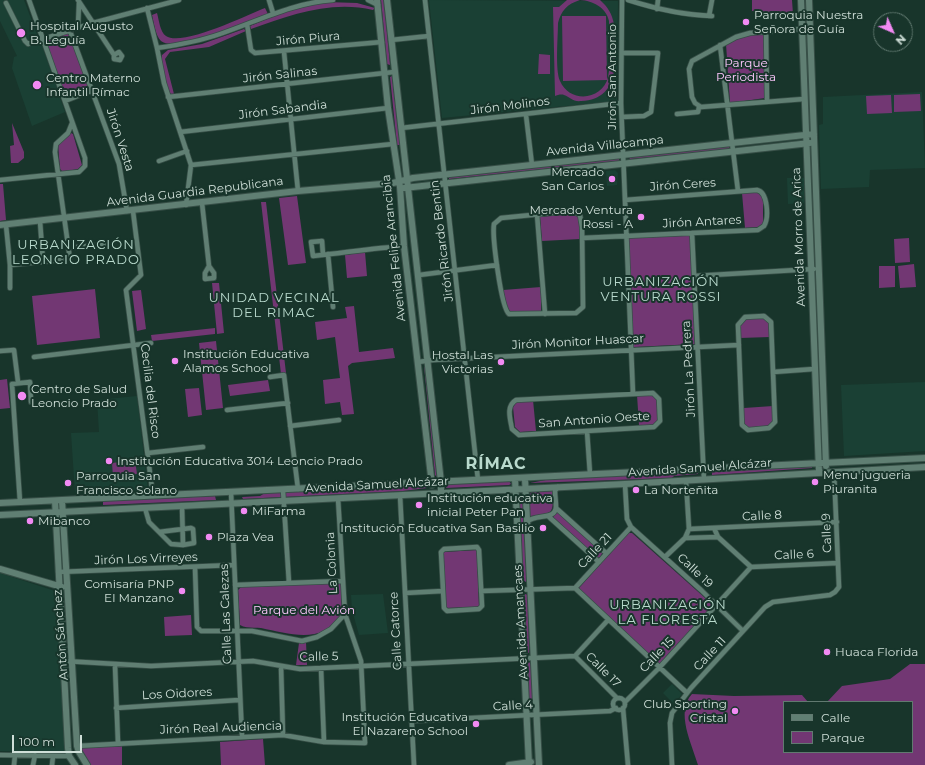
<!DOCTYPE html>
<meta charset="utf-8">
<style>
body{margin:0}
#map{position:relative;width:925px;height:765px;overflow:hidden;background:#18352b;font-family:Montserrat,sans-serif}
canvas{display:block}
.legend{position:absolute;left:783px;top:701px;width:130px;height:52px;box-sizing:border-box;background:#18352b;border:1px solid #617970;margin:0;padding:5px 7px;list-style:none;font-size:12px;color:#cfdfd8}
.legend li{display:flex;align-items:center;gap:8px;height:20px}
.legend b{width:20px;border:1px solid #617970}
.north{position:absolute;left:873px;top:12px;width:40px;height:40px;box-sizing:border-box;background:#18352b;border:1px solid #617970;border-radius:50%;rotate:135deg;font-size:11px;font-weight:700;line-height:16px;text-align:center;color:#cfdfd8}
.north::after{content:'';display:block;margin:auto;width:14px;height:18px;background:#f28af3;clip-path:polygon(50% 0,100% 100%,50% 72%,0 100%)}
.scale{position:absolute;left:12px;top:735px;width:70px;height:18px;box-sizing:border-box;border:2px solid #cfdfd8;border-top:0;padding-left:5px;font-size:12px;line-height:14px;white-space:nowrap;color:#cfdfd8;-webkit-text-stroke:3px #18352b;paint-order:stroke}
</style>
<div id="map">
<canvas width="925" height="765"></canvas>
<ul class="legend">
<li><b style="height:5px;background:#607f73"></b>Calle</li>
<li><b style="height:11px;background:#723773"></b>Parque</li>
</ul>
<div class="north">N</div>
<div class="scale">100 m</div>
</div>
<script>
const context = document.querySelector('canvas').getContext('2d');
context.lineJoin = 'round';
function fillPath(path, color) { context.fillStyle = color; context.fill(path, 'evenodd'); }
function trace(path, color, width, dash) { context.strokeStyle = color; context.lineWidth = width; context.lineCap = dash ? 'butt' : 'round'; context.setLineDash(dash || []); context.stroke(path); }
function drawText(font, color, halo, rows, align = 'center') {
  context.font = font + ' Montserrat,sans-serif'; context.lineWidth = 4; context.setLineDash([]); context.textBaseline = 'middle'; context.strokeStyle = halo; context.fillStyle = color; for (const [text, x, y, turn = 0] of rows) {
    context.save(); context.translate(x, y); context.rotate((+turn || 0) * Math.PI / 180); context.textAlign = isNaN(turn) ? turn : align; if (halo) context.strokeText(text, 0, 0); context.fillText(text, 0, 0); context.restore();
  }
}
fillPath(new Path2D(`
 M0,0H24L41,45H42L65,112L32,126L12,68L14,57L17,56L0,21Z
 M429,0L618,1L617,101L442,118Z
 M922,92L925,168L870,170L869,187L821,189L819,125L823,124V97Z
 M615,170L618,173L617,185L607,186L606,171Z
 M787,178H804V203L788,204Z
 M925,382V451L844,456L841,385Z
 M137,396L148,490L75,493L71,433L99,432L97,400Z
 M0,573L55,591L64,699L66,753L0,751Z
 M383,594L388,633L359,635L352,610L351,595Z
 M672,684L682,694L674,704L663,693Z`), '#1a4034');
fillPath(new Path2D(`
 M381,0H384L390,65L387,64Z
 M567,0H600C608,7 612,14 614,24C614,55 624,99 581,101C573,102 570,97 564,95C562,94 557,95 555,96L553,7H559ZM580,0C593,1 606,7 609,21C609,39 612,59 608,77C603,100 570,104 560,81C555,70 558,37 558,23C561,11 567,4 580,0Z
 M752,0H792L793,14L752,11Z
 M803,0H807L811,131H807Z
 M326,2L357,3L375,8L373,10C331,0 290,15 251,29L250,26L291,9Z
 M265,8L268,14C250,21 176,54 161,41C155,35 154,23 152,15L157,13C159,20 160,32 166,36C182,47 247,15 265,8Z
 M562,16H606L607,80L563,81Z
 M244,29L246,31L209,47L170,52L165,59L174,94L168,95L161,65L162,55L168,50L202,44Z
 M66,33L69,35L89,88L69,97L65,96L45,42L48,39Z
 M749,34H764L766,96L765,98L730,103L726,44Z
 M539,54L550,55V74H538Z
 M392,76L400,145H397L390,77Z
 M920,94L921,111L894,112V95Z
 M891,95L892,113L867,114L866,96Z
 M12,123L24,152V158L18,163H11L10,146L14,145Z
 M71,133L73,134L82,165L78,169L63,172L60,169L58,145Z
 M729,146L730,150L630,159L628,156Z
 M809,146H813L817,265H813Z
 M619,158V161L449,179V176Z
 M0,184H3L6,220L0,221Z
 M757,192L763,197V224L759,227L745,228L742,193Z
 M297,196L306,263L288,265L279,198Z
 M261,202H266L286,373L281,374Z
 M576,213L579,219L580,239L542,241L540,217Z
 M688,235L691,236L695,344L634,347L627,239L629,237Z
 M909,238L910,262L895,263L894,239Z
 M365,252L367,276L347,278L345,255Z
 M914,264L916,287L900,288L898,266Z
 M879,266H895V287L879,288Z
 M813,272H817L823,449H820Z
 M212,283H219L224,333L217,334Z
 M541,287V312H508L503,290Z
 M95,289L100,338L37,345L32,296Z
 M141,290L146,329L137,331L132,291Z
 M354,306L359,352L393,348L395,358L352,363L348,366L354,414L342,415L340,402L325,404L323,380L340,378L335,337L317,340L315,322L347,318L345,307Z
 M746,318H763L770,322V337L740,338L739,325Z
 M215,328V334L152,341L151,335Z
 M216,341L223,408L206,410L199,343Z
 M424,366L425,367L437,477L435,475Z
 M7,379L10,408L0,409V380Z
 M268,380L270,391L230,396L228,385Z
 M199,388L202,415L188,417L185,389Z
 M653,394L657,397L659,418L654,426L639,425L637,395Z
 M533,400L536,431L520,432L515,427L513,407L517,402Z
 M773,406V422L769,427L749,428L744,425V408Z
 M135,460L137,474L113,477L112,463Z
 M812,466V468L712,475V471Z
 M698,471V474L674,476L672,478L530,483L556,478Z
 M509,481L511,484L509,485L446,488L448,484Z
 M427,486V488L403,491L243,499L242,497L260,496L265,493Z
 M552,490C554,513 554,514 530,516L529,495L533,491Z
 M521,495L523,496L527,581L526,582L523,580L518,497Z
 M215,496L216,500L103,505V501Z
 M557,512L603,552L600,557L598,558L553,517Z
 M628,533H632L713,605L660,664H658L578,589Z
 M477,550L479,607L446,608L443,552Z
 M339,582L341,583L342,615C322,645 290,634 261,628C254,627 246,629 240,625L238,590L241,587Z
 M525,594L528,595L529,653L526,651L524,596Z
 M191,615L192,635L165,636L164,617Z
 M306,642L307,665H296L299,643Z
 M529,662L531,664L534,707L532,709L529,707L527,665Z
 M910,664H925V765H698C692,744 675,712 692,694L734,696L802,695L808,702H784V752H912V702H827L842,686L890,679Z
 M263,739L265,765H221L220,742Z
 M122,746V765H90L80,748Z`), '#723773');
const street = new Path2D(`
 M78,0L114,55V59L120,60L122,56L119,52L114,55
 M269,0L273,13
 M368,0L378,5
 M425,0L478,480
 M622,0L621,103L633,394
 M628,0C656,9 683,15 712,16
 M6,3L25,41L28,44L93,23L179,0
 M147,8L157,48L164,83L191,165L186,205
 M657,9L658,0
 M709,16L712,0
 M247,24L251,50L255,53L382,42
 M78,27L79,3
 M802,29L750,33L736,37L692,61L689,69L692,97L695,103L701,107L804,99
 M70,31L119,164L127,211
 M766,31L767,101
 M391,40L429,36
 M720,45L738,191
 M157,48C178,45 200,41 220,34C258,21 292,3 333,0
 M284,52L298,191
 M622,53H658L651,112L644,116L622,117
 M168,97L394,72
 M65,101L93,90
 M677,114L698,112L699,107
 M526,115L532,165
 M401,128L621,103
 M180,132L388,108
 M159,161L187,151
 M191,165L393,144
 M0,180L79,172L85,166V158L29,0
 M202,203L209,266L214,273V278L205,279V273L209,266
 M133,211L141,275L126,290L153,496
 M572,211L580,215L582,227L583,307L576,313L509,314C501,308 492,236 494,224L501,218Z
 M537,214L545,314
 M40,221L43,262
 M6,225L10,265V288
 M692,233L704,480
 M582,238L758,230L764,226C769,218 768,192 757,190L625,200
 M69,248L108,244
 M328,254L333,307
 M323,255L322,241L311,242L313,256C343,253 374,248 404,246
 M10,265L70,259L55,152L56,144L68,133L72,123
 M419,275L497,265
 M694,276L814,269
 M764,316L771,322L775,422L769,428L748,430L742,425L738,325L745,317Z
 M0,351L14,350L18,382
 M34,357L151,343
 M418,362L433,360L739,345
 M773,372L814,369
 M270,377L284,375L298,489
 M653,393L659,399L660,421L654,427L519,435L512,429C510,418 506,406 516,400Z
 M227,410L288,403
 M290,426L339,420
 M587,431L590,474
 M148,453L203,447
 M625,484L627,519L631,527L701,590L743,631
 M283,490L289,583
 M231,492L242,736
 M400,495L414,765
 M20,502L12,384L30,382L31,402
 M182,506L183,545
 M145,508L149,522L171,544L183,545L194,543L193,529L191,528L159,532
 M556,508L606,553
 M548,516L599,562
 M527,522C535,513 555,521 556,507C556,501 555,496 555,491L558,487
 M714,528L718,537L751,567
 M689,529L837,522
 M685,538L718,537
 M477,547L479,550L482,606L479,609L447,611L444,608L441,552L444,549Z
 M665,557L685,538L689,529L686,481
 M195,567L197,627L201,631H252L302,641L317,637L331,629L345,614
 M751,567L838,563
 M58,572L234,565
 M235,585L342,581
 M575,588L687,693
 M575,588L631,527
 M481,591L575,588
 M405,593L443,591
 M575,656L617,698
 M575,656L608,620
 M64,661L151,666L253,661L300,669L575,656
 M115,665L118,743
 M281,666L283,735
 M321,668L324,742
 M613 704a6 6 0 1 1 12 0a6 6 0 1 1-12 0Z
 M625,702L659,668L751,567
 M116,708L239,700
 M623,708L628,765
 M411,721L610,711L616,708
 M77,746L283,735L324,742L365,743L361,661L345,614L338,498
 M0,755L69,756
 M14,765L15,755
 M33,765L35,755
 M52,765L53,756
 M672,765L670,723L672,713L691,688L765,607L773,602L830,595L835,592L839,587L834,471`);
const secondary = new Path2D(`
 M377,0L388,108L400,187L404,246L432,485
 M387,0L441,482V493
 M801,0L819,472
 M809,0L826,466
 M404,188L810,143
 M0,225L298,191L393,183L413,178L814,134
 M515,479L529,765
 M525,479L539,765
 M55,501L68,748L69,756L75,765
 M62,501L77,746L79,752L87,765
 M0,503L925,458
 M0,515L625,484L925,467
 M0,569L62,587
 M509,765L531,762`);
trace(street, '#374f47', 6);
trace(secondary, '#374f47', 8);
trace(street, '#607f73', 4.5);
trace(secondary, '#607f73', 6);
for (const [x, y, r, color] of [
 [746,22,4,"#f28af3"],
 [21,33,5,"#f28af3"],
 [37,85,5,"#f28af3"],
 [612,179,4,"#f28af3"],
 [641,217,4,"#f28af3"],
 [175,361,4,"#f28af3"],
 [501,362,4,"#f28af3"],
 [22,396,5,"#f28af3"],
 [109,461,4,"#f28af3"],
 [815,482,4,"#f28af3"],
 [68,483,4,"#f28af3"],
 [636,490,4,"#f28af3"],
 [419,505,4,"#f28af3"],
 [244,511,4,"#f28af3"],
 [30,521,4,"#f28af3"],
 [543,528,4,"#f28af3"],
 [209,537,4,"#f28af3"],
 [182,591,4,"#f28af3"],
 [827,652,4,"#f28af3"],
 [735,711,4,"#f28af3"],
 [476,724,4,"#f28af3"]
]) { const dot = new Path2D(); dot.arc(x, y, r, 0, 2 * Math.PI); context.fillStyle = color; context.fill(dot); trace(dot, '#18352b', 1.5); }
drawText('12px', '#cfdfd8', '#18352b', [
 ["Parroquia Nuestra",754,15],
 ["Señora de Guía",754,29],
 ["Hospital Augusto",30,26],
 ["B. Leguía",30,40],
 ["Centro Materno",46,78],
 ["Infantil Rímac",46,92],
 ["Mercado",604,172,"right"],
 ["San Carlos",604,186,"right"],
 ["Mercado Ventura",633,210,"right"],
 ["Rossi - A",633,224,"right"],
 ["Institución Educativa",183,354],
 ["Alamos School",183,368],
 ["Hostal Las",493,355,"right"],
 ["Victorias",493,369,"right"],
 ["Centro de Salud",31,389],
 ["Leoncio Prado",31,403],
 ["Institución Educativa 3014 Leoncio Prado",117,461],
 ["Menu jugueria",823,475],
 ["Piuranita",823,489],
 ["Parroquia San",76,476],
 ["Francisco Solano",76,490],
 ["La Norteñita",644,490],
 ["Institución educativa",427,498],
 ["inicial Peter Pan",427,512],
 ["MiFarma",252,511],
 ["Mibanco",38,521],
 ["Institución Educativa San Basilio",535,528,"right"],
 ["Plaza Vea",217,537],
 ["Comisaría PNP",174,584,"right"],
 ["El Manzano",174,598,"right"],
 ["Huaca Florida",835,652],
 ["Club Sporting",727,704,"right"],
 ["Cristal",727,718,"right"],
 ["Institución Educativa",468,717,"right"],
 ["El Nazareno School",468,731,"right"]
], 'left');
drawText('12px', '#cfdfd8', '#18352b', [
 ["Jirón Piura",308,39,-5],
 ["Jirón Salinas",280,75,-6],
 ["Jirón San Antonio",612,77,-90],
 ["Jirón Molinos",510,106,-7],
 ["Jirón Sabandia",283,110,-7],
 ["Jirón Vesta",120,140,72],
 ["Avenida Villacampa",605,146,-6],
 ["Jirón Ceres",683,185,-4],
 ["Avenida Guardia Republicana",195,192,-7],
 ["Jirón Antares",702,222,-3],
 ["Avenida Morro de Arica",799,237,-92],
 ["Jirón Ricardo Bentin",442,241,-97],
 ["Avenida Felipe Arancibia",394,248,-96],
 ["Jirón Monitor Huascar",578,342,-3],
 ["Jirón La Pedrera",689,369,-93],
 ["Cecilia del Risco",150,391,83],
 ["San Antonio Oeste",594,420,-4],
 ["Avenida Samuel Alcázar",700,468,-4],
 ["Avenida Samuel Alcázar",377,485,-3],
 ["Calle 8",762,516,-3],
 ["Calle 9",827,533,-92],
 ["Calle 21",595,551,-47],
 ["Calle 6",794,555,-2],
 ["Jirón Los Virreyes",146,559,-2],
 ["La Colonia",332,563,-93],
 ["Calle 19",695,571,43],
 ["Calle Las Calezas",226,614,-92],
 ["Avenida Amancaes",521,622,-93],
 ["Calle Catorce",396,631,-93],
 ["Antón Sánchez",61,635,-94],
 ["Calle 11",710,654,-47],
 ["Calle 15",657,655,-46],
 ["Calle 5",319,657,-1],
 ["Calle 17",603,670,45],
 ["Los Oidores",177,694,-3],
 ["Calle 4",513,706,-3],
 ["Jirón Real Audiencia",221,728,-2]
]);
drawText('12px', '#ffc9ff', '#18352b', [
 ["Parque",746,63],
 ["Periodista",746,77],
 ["Parque del Avión",304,610]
]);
context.letterSpacing = '1px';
drawText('13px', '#b9dacd', '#18352b', [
 ["URBANIZACIÓN",76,245],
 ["LEONCIO PRADO",76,260],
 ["URBANIZACIÓN",661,282],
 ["VENTURA ROSSI",661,297],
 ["UNIDAD VECINAL",274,298],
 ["DEL RIMAC",274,313],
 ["URBANIZACIÓN",668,605],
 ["LA FLORESTA",668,620]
]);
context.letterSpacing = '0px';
context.letterSpacing = '1px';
drawText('bold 16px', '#b9dacd', '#18352b', [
 ["RÍMAC",496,464]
]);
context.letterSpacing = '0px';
</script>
